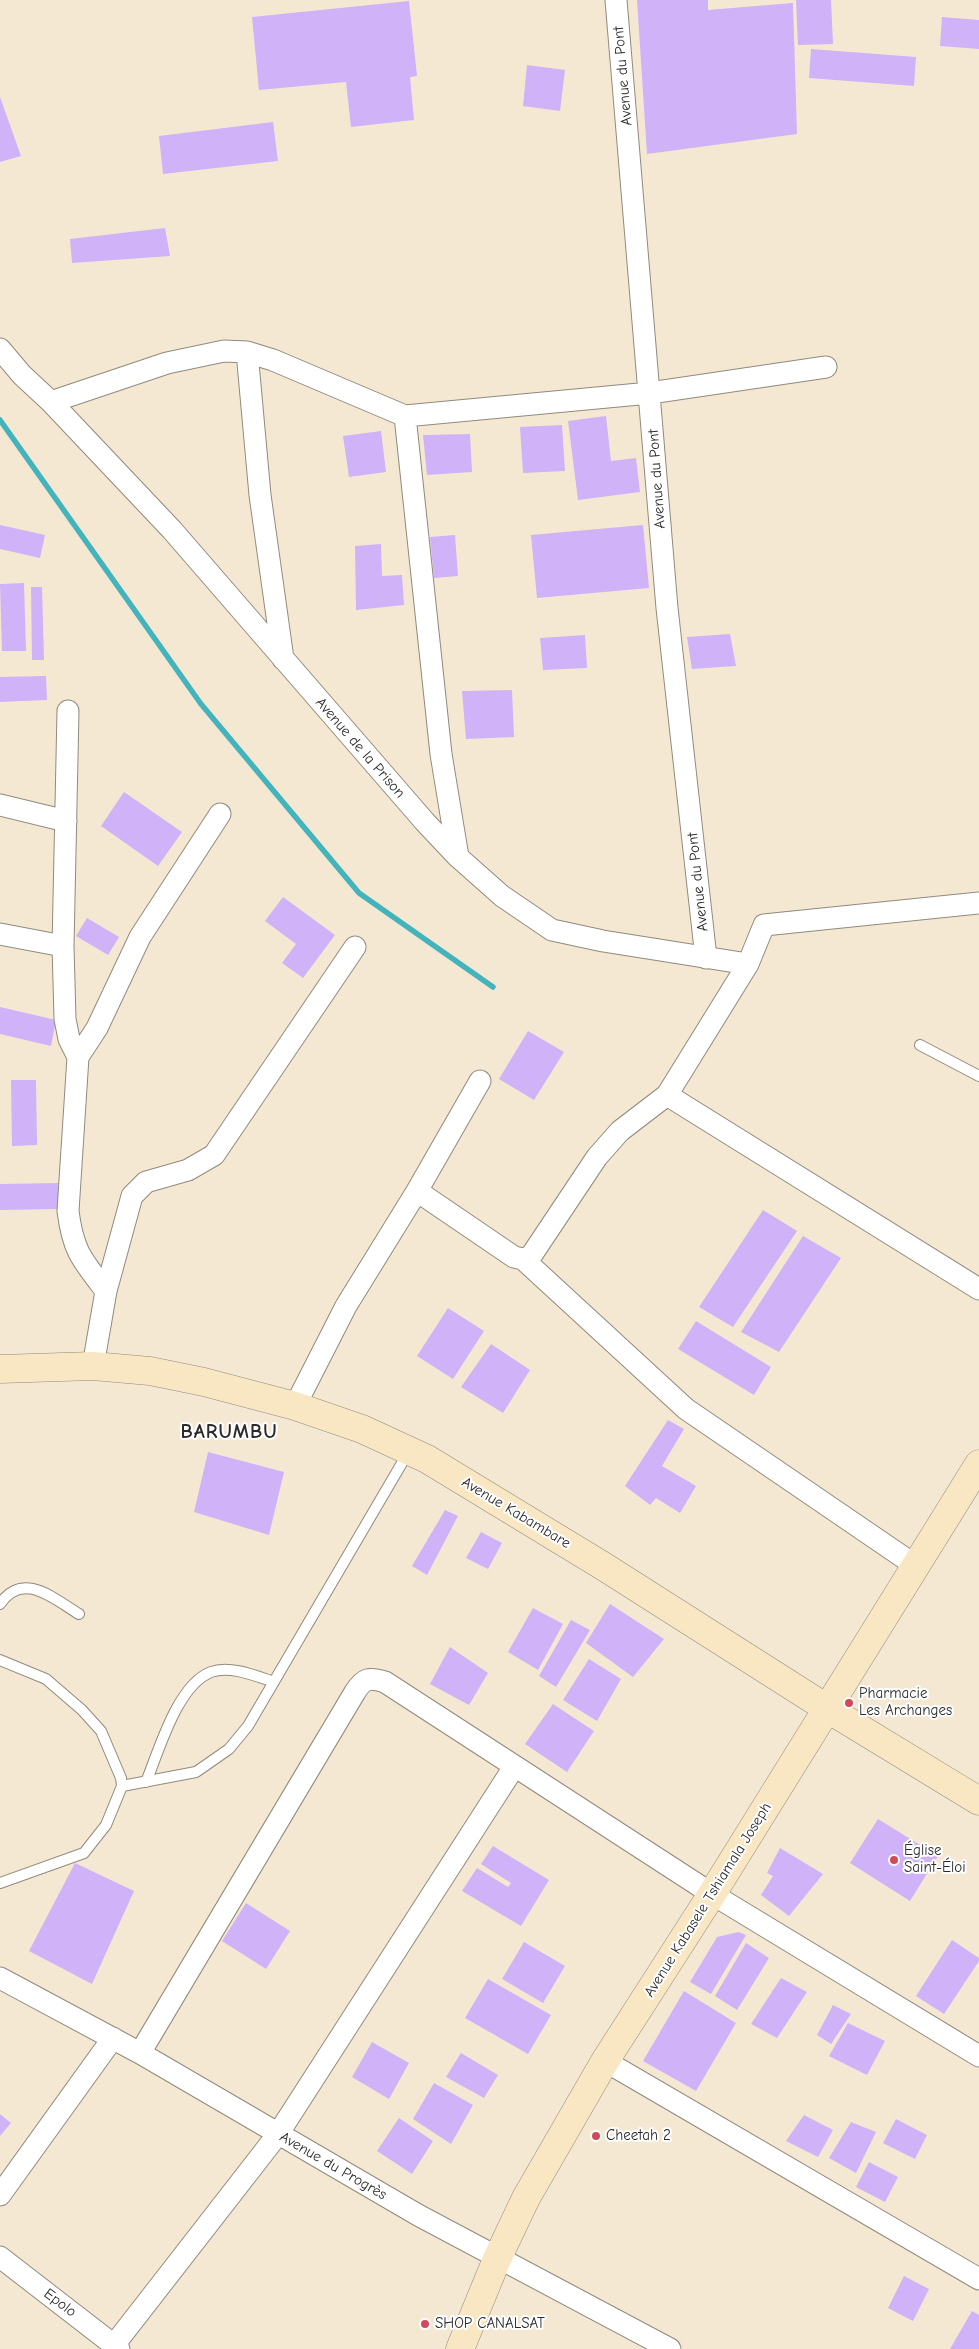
<!DOCTYPE html>
<meta charset="utf-8">
<style>
body{margin:0}
canvas{display:block;background:#f5e8d2}
</style>
<canvas width="979" height="2349"></canvas>
<script>
const context = document.querySelector('canvas').getContext('2d');
context.lineJoin = 'round';
function trace(path, color, width, dash) { context.strokeStyle = color; context.lineWidth = width; context.lineCap = dash ? 'butt' : 'round'; context.setLineDash(dash || []); context.stroke(path); }
function fillPath(path, color) { context.fillStyle = color; context.fill(path, 'evenodd'); }
function drawText(font, color, halo, rows, align = 'center') {
  context.font = font + ' "Comic Neue",sans-serif'; context.lineWidth = 4; context.setLineDash([]); context.textBaseline = 'middle'; context.strokeStyle = halo; context.fillStyle = color; for (const [text, x, y, turn = 0] of rows) {
    context.save(); context.translate(x, y); context.rotate((+turn || 0) * Math.PI / 180); context.textAlign = isNaN(turn) ? turn : align; if (halo) context.strokeText(text, 0, 0); context.fillText(text, 0, 0); context.restore();
  }
}
trace(new Path2D(`
 M0,420L201,704L359,893L493,987`), '#44b4bc', 5.5);
fillPath(new Path2D(`
 M637,0H708V10L793,3L797,134L647,154Z
 M796,0H831L833,44L798,45Z
 M409,1L417,76L410,77L414,120L351,127L346,82L259,90L252,17Z
 M942,17L979,20V49L940,46Z
 M811,49L916,57L914,86L809,78Z
 M527,65L565,70L560,111L523,106Z
 M0,97L21,156L0,162Z
 M273,122L278,161L163,174L159,136Z
 M165,228L170,256L72,263L70,239Z
 M606,416L611,461L636,458L640,492L578,500L568,421Z
 M562,425L565,471L523,473L520,427Z
 M381,431L386,472L349,477L343,436Z
 M470,434L472,472L427,475L423,435Z
 M0,525L45,535L40,558L0,549Z
 M643,525L649,588L537,598L531,535Z
 M455,535L458,576L434,578L430,537Z
 M381,544L382,576L402,575L404,605L356,610L355,546Z
 M24,583L26,651H2L0,584Z
 M31,587H42L44,660H32Z
 M730,634L736,666L692,669L687,637Z
 M585,635L587,668L543,670L540,638Z
 M46,676L47,700L0,702V677Z
 M512,690L514,737L466,739L462,691Z
 M124,792L182,832L158,866L101,826Z
 M283,897L335,935L303,978L282,963L296,944L265,921Z
 M87,918L119,937L108,955L76,936Z
 M0,1007L56,1020L51,1046L0,1034Z
 M528,1031L564,1052L534,1100L499,1079Z
 M11,1080H36L37,1145L12,1146Z
 M58,1183L59,1209L0,1210V1184Z
 M763,1210L797,1231L733,1327L699,1307Z
 M803,1236L841,1258L779,1352L741,1332Z
 M448,1308L484,1331L453,1379L417,1356Z
 M696,1321L771,1367L754,1395L678,1349Z
 M491,1344L530,1370L503,1413L461,1387Z
 M668,1420L684,1429L662,1466L696,1486L680,1513L656,1498L650,1505L625,1486Z
 M208,1452L284,1472L269,1535L194,1512Z
 M445,1510L458,1516L427,1575L412,1566Z
 M481,1532L502,1543L488,1569L466,1558Z
 M610,1604L664,1639L633,1677L586,1643Z
 M533,1608L563,1624L538,1670L508,1652Z
 M571,1620L590,1630L556,1687L539,1676Z
 M450,1647L488,1673L469,1705L430,1684Z
 M589,1659L621,1679L597,1721L563,1700Z
 M553,1704L594,1731L567,1772L525,1744Z
 M878,1819L938,1856L910,1901L850,1863Z
 M493,1846L549,1880L521,1926L462,1891L477,1868L508,1887L511,1883L481,1864Z
 M780,1848L823,1874L789,1916L761,1895L773,1876L767,1873Z
 M75,1863L134,1891L92,1984L29,1951Z
 M246,1903L290,1931L266,1969L222,1941Z
 M739,1932L746,1935L711,1994L690,1982L717,1937Z
 M952,1940L979,1958V1961L944,2014L916,1996Z
 M524,1942L565,1966L543,2003L502,1979Z
 M746,1943L769,1958L737,2010L715,1996Z
 M781,1978L807,1992L777,2038L751,2024Z
 M488,1979L551,2015L528,2054L465,2018Z
 M684,1991L736,2023L696,2091L643,2061Z
 M833,2005L851,2014L831,2044L817,2035Z
 M848,2023L885,2041L867,2075L829,2056Z
 M372,2042L409,2063L389,2099L352,2077Z
 M461,2053L498,2075L484,2098L446,2077Z
 M434,2083L473,2105L451,2144L413,2119Z
 M0,2114L11,2123L0,2136Z
 M804,2115L833,2130L818,2157L786,2141Z
 M399,2118L433,2141L412,2174L377,2151Z
 M896,2119L927,2135L915,2159L883,2143Z
 M851,2122L876,2132L856,2173L829,2158Z
 M869,2162L898,2177L885,2202L856,2187Z
 M904,2276L929,2289L913,2321L888,2308Z
 M972,2311L979,2315V2349H950Z`), '#d0b2f8');
const service = new Path2D(`
 M920,1045L979,1076
 M0,1604C23,1570 54,1599 79,1614
 M0,1660L46,1679L82,1710L101,1731L121,1778L122,1786L106,1825L84,1853L0,1883
 M146,1782C159,1751 177,1685 211,1672C230,1665 256,1676 274,1682
 M122,1786L196,1772L229,1749L248,1726L409,1451`);
const minor = new Path2D(`
 M616,0L667,608L706,958
 M0,349L22,375L51,402L172,530L425,822L458,857L502,896L552,930L603,941L748,964
 M247,352L260,495L283,659
 M51,402L167,363L224,351L247,352L273,360L405,416L650,393L826,367
 M405,416L441,754L458,857
 M68,711L63,946L65,1019L69,1039L78,1057
 M0,805L66,821
 M0,934L63,946
 M667,1095L979,1289
 M417,1191L514,1257L523,1259L686,1409L916,1566
 M523,1259L531,1256L597,1157L620,1131L667,1095L748,964L764,925L979,903
 M106,1291C82,1260 73,1251 68,1211L78,1057L97,1028L140,937L220,814
 M93,1366L106,1291L132,1196L146,1182L188,1170L214,1155L355,947
 M295,1406L346,1306L417,1191L480,1081
 M0,1978L140,2053L418,2215L670,2349
 M140,2053L355,1692C364,1678 369,1677 385,1682L712,1894L979,2056
 M605,2061L979,2279
 M0,2195L113,2038
 M0,2257L119,2349
 M114,2345L278,2134L514,1767`);
const secondary = new Path2D(`
 M0,1369L93,1366L150,1371L204,1382L295,1406L362,1429L427,1459L603,1566L828,1709L979,1801
 M460,2349L497,2259L526,2198L605,2061L712,1894L979,1464`);
trace(service, '#908a7e', 12);
trace(minor, '#908a7e', 23);
trace(secondary, '#908a7e', 29);
trace(service, '#fff', 10);
trace(minor, '#fff', 21);
trace(secondary, '#f9e7c3', 28);
for (const [x, y, r, color] of [
 [849,1703,5,"#d1495b"],
 [894,1860,5,"#d1495b"],
 [596,2136,5,"#d1495b"],
 [425,2324,5,"#d1495b"]
]) { const dot = new Path2D(); dot.arc(x, y, r, 0, 2 * Math.PI); context.fillStyle = color; context.fill(dot); trace(dot, '#fff', 2); }
drawText('15px', '#2b2b2b', '#fff', [
 ["Avenue du Pont",623,76,-95],
 ["Avenue du Pont",657,479,-94],
 ["Avenue de la Prison",360,748,49],
 ["Avenue du Pont",698,882,-96],
 ["Avenue Kabambare",516,1513,31],
 ["Avenue Kabasele Tshiamala Joseph",708,1900,-58],
 ["Avenue du Progrès",333,2166,30],
 ["Epolo",60,2303,37]
]);
drawText('15px', '#2b2b2b', '#fff', [
 ["Pharmacie",859,1694],
 ["Les Archanges",859,1711],
 ["Église",904,1851],
 ["Saint-Éloi",904,1868],
 ["Cheetah 2",606,2136],
 ["SHOP CANALSAT",435,2324]
], 'left');
context.letterSpacing = '1px';
drawText('bold 20px', '#2b2b2b', '#fff', [
 ["BARUMBU",229,1432]
]);
context.letterSpacing = '0px';
</script>
